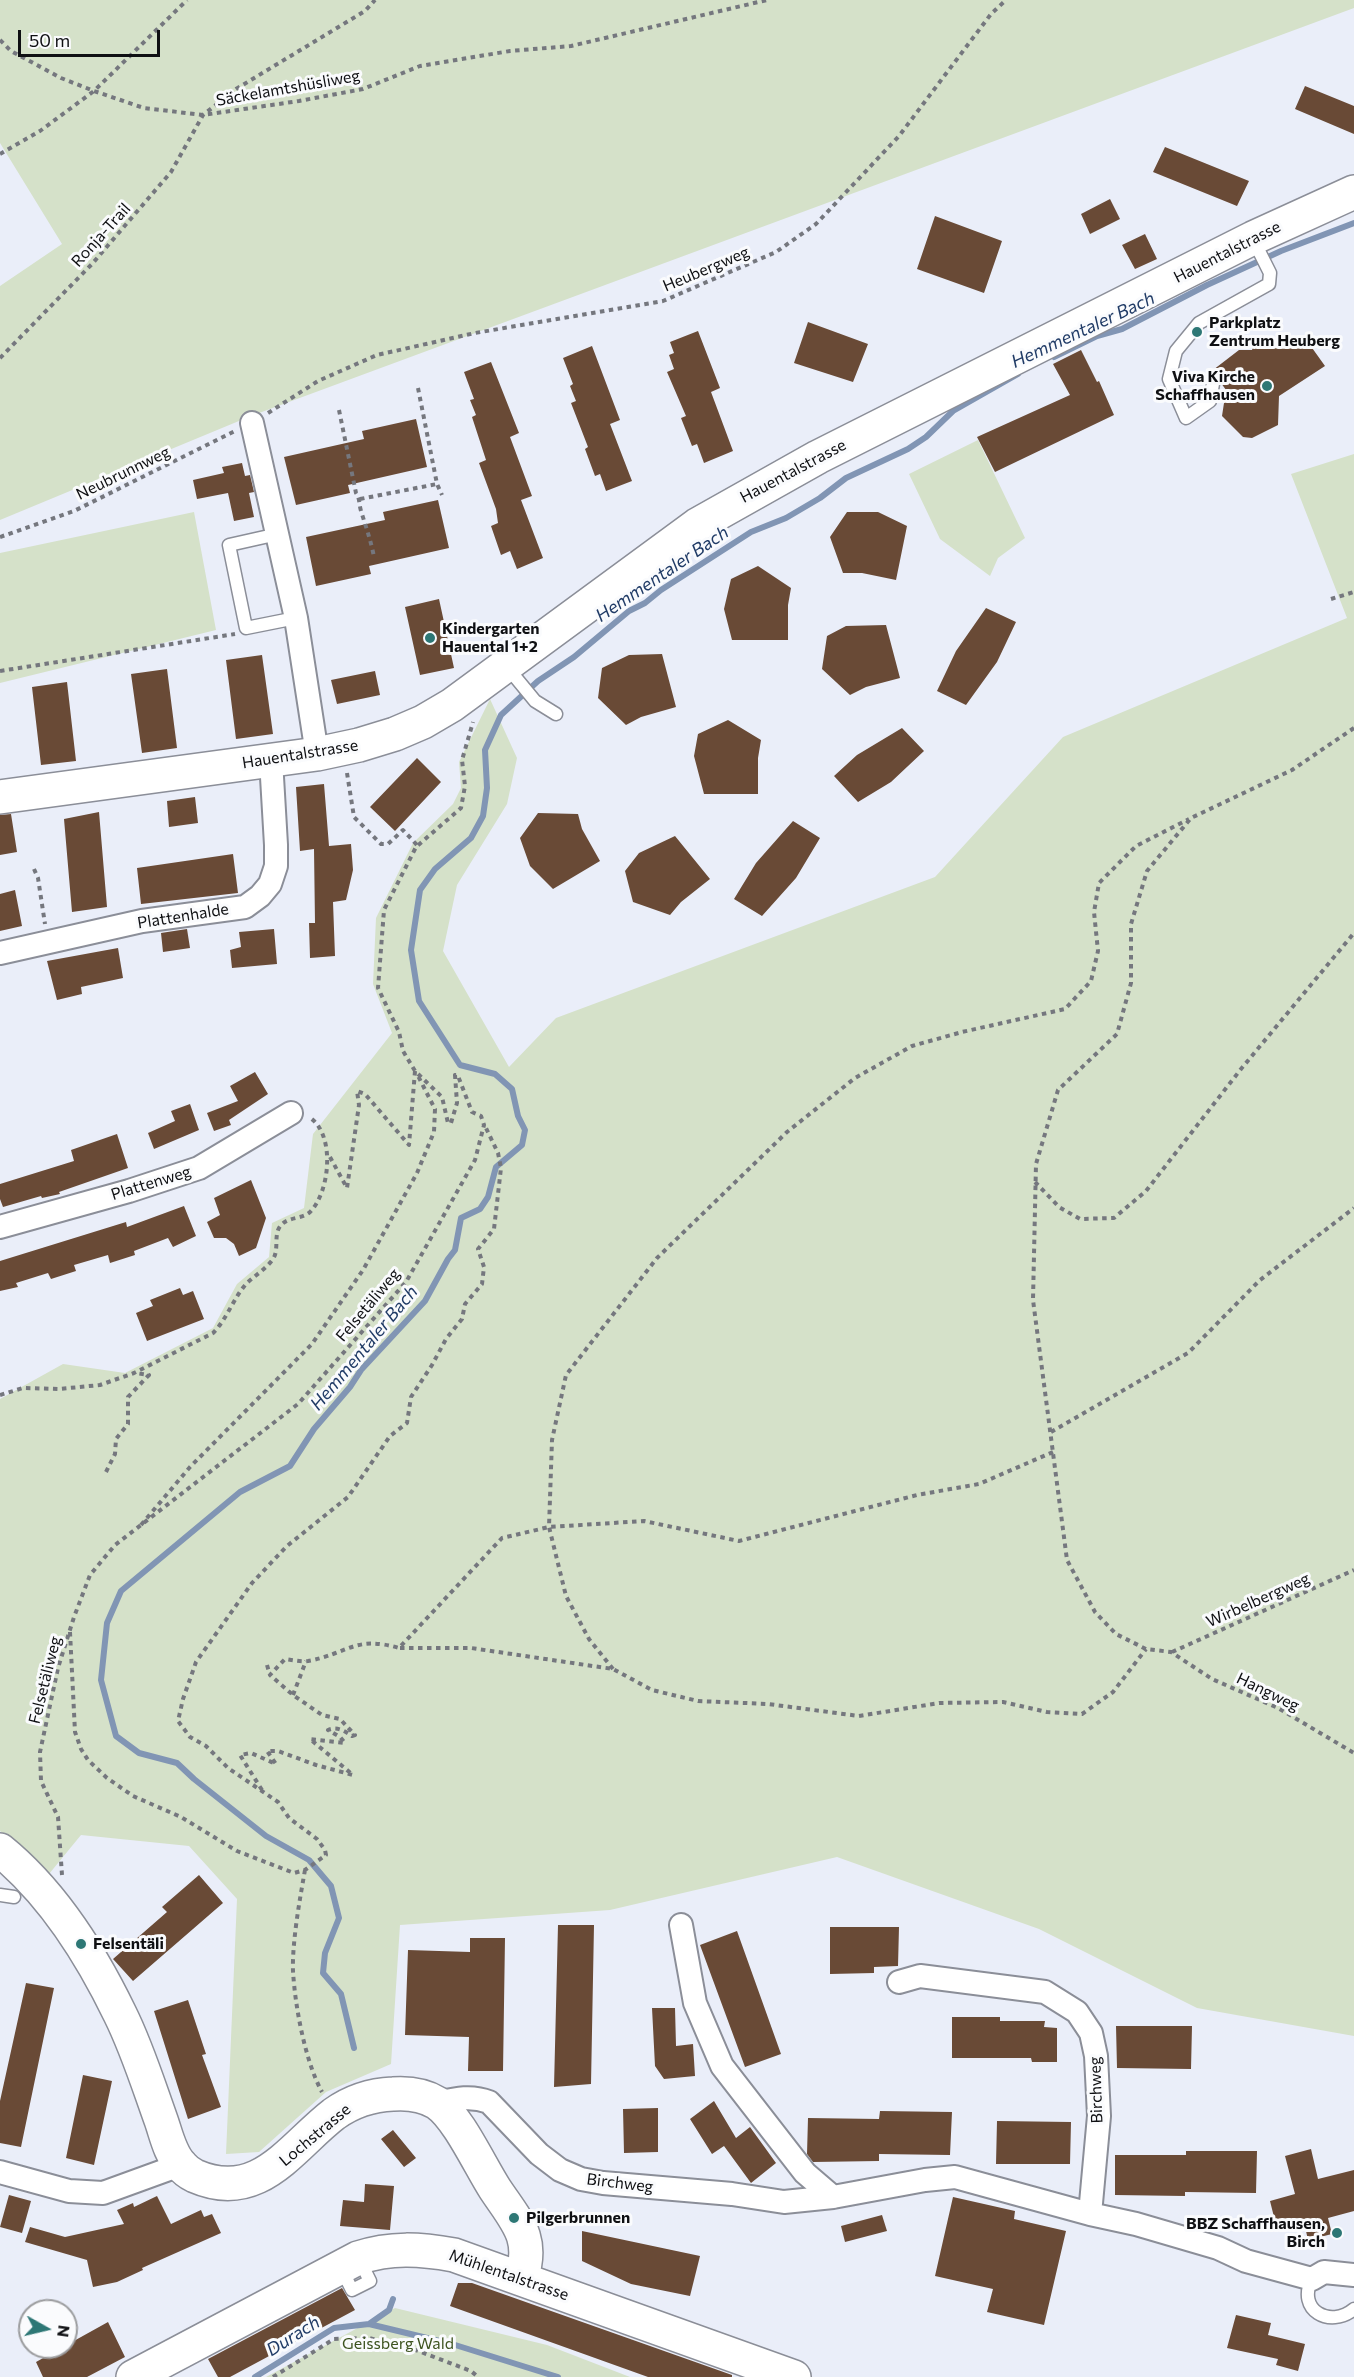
<!DOCTYPE html>
<meta charset="utf-8">
<style>
body{margin:0}
#map{position:relative;width:1354px;height:2377px;overflow:hidden;background:#eaeef9;font-family:Commissioner,sans-serif}
canvas{display:block}
.north{position:absolute;left:18px;top:2299px;width:60px;height:60px;box-sizing:border-box;background:#fafbfd;border:2px solid #9c9d9f;border-radius:50%;rotate:98deg;font-size:16px;font-weight:700;line-height:24px;text-align:center;color:#0f1013}
.north::after{content:'';display:block;margin:auto;width:21px;height:27px;background:#2d7775;clip-path:polygon(50% 0,100% 100%,50% 72%,0 100%)}
.scale{position:absolute;left:18px;top:30px;width:142px;height:27px;box-sizing:border-box;border:3px solid #0f1013;border-top:0;padding-left:8px;font-size:18px;line-height:21px;white-space:nowrap;color:#0f1013;-webkit-text-stroke:4px #fafbfd;paint-order:stroke}
</style>
<div id="map">
<canvas width="1354" height="2377"></canvas>
<div class="north">N</div>
<div class="scale">50 m</div>
</div>
<script>
const context = document.querySelector('canvas').getContext('2d');
context.lineJoin = 'round';
function fillPath(path, color) { context.fillStyle = color; context.fill(path, 'evenodd'); }
function trace(path, color, width, dash) { context.strokeStyle = color; context.lineWidth = width; context.lineCap = dash ? 'butt' : 'round'; context.setLineDash(dash || []); context.stroke(path); }
function drawText(font, color, halo, rows, align = 'center') {
  context.font = font + ' Commissioner,sans-serif'; context.lineWidth = 6; context.setLineDash([]); context.textBaseline = 'middle'; context.strokeStyle = halo; context.fillStyle = color; for (const [text, x, y, turn = 0] of rows) {
    context.save(); context.translate(x, y); context.rotate((+turn || 0) * Math.PI / 180); context.textAlign = isNaN(turn) ? turn : align; if (halo) context.strokeText(text, 0, 0); context.fillText(text, 0, 0); context.restore();
  }
}
fillPath(new Path2D(`
 M0,0H1354V8L251,416L0,520V286L62,244L0,143Z
 M978,440L1025,538L998,558L990,576L940,539L909,474Z
 M1354,454V2036L1197,2008L1039,1929L837,1857L610,1910L400,1925L391,2064L326,2092L259,2152L226,2154L237,1899L189,1846L81,1835L49,1874L0,1831V1399L63,1364L125,1373L213,1328L237,1284L269,1257L272,1223L304,1208L313,1134L392,1033L373,984L376,918L413,843L453,804L461,788L459,762L490,699L517,758L507,804L457,885L443,951L509,1067L556,1018L935,877L1063,737L1347,618L1291,474Z
 M194,512L216,630L0,683V553Z
 M395,2308L547,2345L630,2377H266Z`), '#d5e1c9');
trace(new Path2D(`
 M1054,357L1097,336L1122,329L1207,285L1281,251L1354,223
 M354,2048L341,1994L323,1973L325,1953L339,1918L331,1886L309,1860L266,1836L194,1779L177,1763L139,1753L116,1736L101,1680L107,1623L121,1591L240,1492L290,1466L314,1429L350,1387L361,1370L425,1301L448,1259L455,1250L461,1218L480,1209L488,1197L496,1167L522,1145L525,1130L518,1116L512,1089L495,1074L460,1065L419,1001L411,950L420,890L435,869L471,838L483,816L487,788L485,750L501,715L538,681L574,657L629,611L645,603L661,590L751,532L786,518L820,498L846,478L908,449L926,437L953,411L1018,374
 M369,2324L389,2310L393,2299
 M255,2377L334,2328L369,2324L452,2344L558,2377`), '#8195b4', 6);
fillPath(new Path2D(`
 M1305,86L1354,106V134L1295,109Z
 M1165,147L1249,181L1237,206L1153,172Z
 M1110,199L1120,219L1090,234L1081,214Z
 M935,216L1002,241L984,293L917,269Z
 M1145,234L1157,259L1135,269L1122,245Z
 M808,322L868,344L853,382L794,363Z
 M698,331L720,388L711,392L733,451L704,463L697,444L692,446L681,418L686,416L667,372L674,369L669,355L674,353L670,342Z
 M1305,338L1325,366L1279,396L1278,425L1252,438L1243,437L1222,416L1226,390L1221,383V375L1213,370L1239,350H1252L1255,341L1290,347Z
 M592,346L620,420L610,424L632,481L606,491L600,474L595,476L585,449L588,447L571,403L576,401L570,386L573,384L563,358Z
 M1081,350L1097,382L1099,381L1114,415L995,472L977,437L1070,395L1053,364Z
 M491,362L519,433L510,437L532,496L521,500L543,558L517,569L510,551L501,555L491,526L498,523L496,509L479,463L486,460L472,417L476,415L470,400L474,399L464,372Z
 M416,419L427,467L348,485L350,493L296,505L284,457L364,439L362,431Z
 M242,463L245,476L250,475L254,492L249,493L254,517L234,521L228,493L197,499L193,480L224,473L222,467Z
 M438,500L449,548L369,566L371,574L316,586L306,537L385,520L383,512Z
 M847,512H878L907,526L896,580L862,573H843L830,537Z
 M758,566L791,588L788,605V640H732L724,609L731,579Z
 M439,599L454,668L420,675L405,607Z
 M986,608L1016,622L997,662L966,705L937,691L956,651Z
 M886,625L900,678L866,687L850,695L822,669L827,636L846,626Z
 M662,654L676,707L641,717L626,725L598,698L602,668L629,655Z
 M262,655L273,734L236,739L226,660Z
 M167,669L177,748L142,753L131,674Z
 M375,671L380,695L337,704L331,680Z
 M67,682L76,761L41,765L32,687Z
 M728,720L761,740L758,758V794H704L694,756L698,734Z
 M902,728L924,751L891,782L858,802L834,776L857,755Z
 M417,758L441,782L395,831L370,807Z
 M324,784L329,846L351,844L353,870L346,900L333,902L335,956L310,958L309,923H315L314,849L300,851L296,787Z
 M195,797L198,823L169,827L167,801Z
 M99,812L107,907L72,912L64,819Z
 M538,813L578,814L582,829L600,861L553,889L530,866L520,838Z
 M11,814L17,852L0,855V815Z
 M793,821L820,838L796,878L762,916L734,899L756,863Z
 M675,836L710,879L681,902L670,915L633,902L625,871L639,853Z
 M233,854L238,893L141,904L137,868Z
 M15,890L22,926L0,931V894Z
 M187,929L190,948L163,952L161,933Z
 M274,929L277,964L232,968L230,950L241,947L239,932Z
 M118,948L123,978L81,987L82,994L57,1000L47,961Z
 M255,1072L268,1094L229,1120L231,1125L214,1131L207,1113L238,1101L230,1086Z
 M190,1104L199,1130L154,1149L148,1133L175,1121L171,1111Z
 M117,1134L128,1168L59,1192L60,1194L42,1198L41,1196L3,1207L0,1199V1184L74,1161L71,1150Z
 M251,1180L266,1218L256,1248L239,1256L234,1244L226,1238H214L207,1222L220,1215L214,1198Z
 M184,1206L196,1236L173,1247L168,1238L134,1251L135,1255L110,1263L108,1255L74,1265L76,1271L51,1279L48,1273L16,1283L18,1287L0,1291V1261L126,1222L127,1227Z
 M180,1288L183,1295L193,1291L204,1319L147,1341L136,1313L153,1306L150,1300Z
 M199,1875L223,1903L133,1981L113,1959L167,1912L162,1907Z
 M558,1925H594L591,2084L554,2087Z
 M830,1927H899L898,1966L874,1967V1973L830,1974Z
 M737,1931L781,2054L745,2067L700,1945Z
 M470,1938H505L503,2071H468L469,2037L405,2035L408,1950L470,1952Z
 M26,1983L54,1988L21,2147L0,2143V2101Z
 M188,2000L206,2054L202,2055L221,2107L188,2119L154,2011Z
 M652,2008H675L676,2046L693,2044L695,2076L664,2079L655,2066Z
 M952,2017H1000V2021H1045L1044,2027L1057,2028V2062H1032L1031,2058H952Z
 M1116,2026H1192L1191,2069L1117,2068Z
 M83,2075L112,2081L94,2165L66,2158Z
 M714,2101L736,2138L750,2127L776,2163L751,2183L724,2146L712,2154L690,2119Z
 M658,2108V2152L624,2153L623,2109Z
 M880,2111L952,2112L950,2155L879,2154V2161L813,2162L807,2154L808,2118L879,2119Z
 M997,2121L1071,2122L1070,2164H996Z
 M393,2130L416,2158L404,2167L381,2139Z
 M1311,2149L1318,2179L1354,2170V2211L1328,2218L1332,2234L1308,2240L1304,2222L1277,2229L1270,2201L1295,2194L1285,2156Z
 M1186,2151H1257L1256,2193L1185,2192V2196L1115,2195V2155H1186Z
 M365,2184L394,2186L390,2230L340,2226L343,2200L364,2202Z
 M9,2195L31,2201L22,2233L0,2227Z
 M157,2196L171,2224L201,2210L204,2217L212,2214L221,2233L142,2268L143,2270L117,2282L93,2287L87,2260L25,2242L30,2227L65,2237L124,2224L117,2210L133,2203L134,2207Z
 M953,2197L1015,2211L1014,2219L1066,2231L1044,2325L987,2312L993,2289L935,2276Z
 M882,2215L887,2231L845,2242L841,2226Z
 M582,2231L700,2256L690,2296L631,2284L582,2261Z
 M458,2283H472L732,2375V2377H648L450,2306Z
 M342,2288L355,2310L230,2377H218L208,2359Z
 M1236,2315L1271,2323L1268,2335L1305,2344L1298,2371L1276,2365L1278,2359L1227,2348Z
 M108,2322L125,2357L87,2377H43L36,2362Z`), '#694a36');
const lane = new Path2D(`
 M1214,378L1210,401L1186,418L1169,379L1176,351L1199,323L1269,284L1270,273L1253,239
 M278,534L229,545L246,628L296,618
 M507,667L535,701L556,714
 M0,1895L14,1897
 M341,2268L352,2290L370,2281L359,2259
 M1312,2279C1296,2310 1330,2329 1354,2309`);
const street = new Path2D(`
 M252,423L296,618L317,754
 M0,953L142,921L245,907L260,896L270,884L276,866V845L271,760
 M0,1227L129,1191L199,1168L291,1113
 M681,1925L695,2003L722,2066L805,2173L833,2197
 M899,1982L920,1976L1045,1992L1077,2012L1091,2033L1096,2056L1099,2116L1090,2214
 M437,2103C455,2099 471,2095 489,2102L539,2154L560,2170L581,2179L603,2183L732,2194L784,2202L833,2197L925,2180L955,2177L1090,2214L1136,2224L1218,2248L1246,2261L1312,2279L1324,2272L1354,2275
 M0,2172L69,2191L103,2193L180,2165`);
const secondary = new Path2D(`
 M0,797L317,754L359,745L395,734L423,722L452,705L697,525L818,457L1253,238L1354,192
 M0,1850C53,1893 91,1954 120,2014C137,2048 148,2084 161,2120C166,2134 170,2154 181,2165C184,2169 191,2174 195,2176C259,2204 291,2147 334,2114C352,2101 371,2095 393,2094C407,2093 424,2095 437,2103C458,2117 480,2166 495,2189C517,2222 535,2238 521,2279
 M133,2377L358,2258C391,2247 420,2249 454,2255L794,2377`);
trace(lane, '#8b8e98', 15);
trace(street, '#8b8e98', 26);
trace(secondary, '#8b8e98', 36);
trace(new Path2D(`
 M0,40L11,51L61,78L94,91L144,108L203,115L299,101L363,89L420,66L510,51L571,46L767,0
 M0,154L40,131L94,91L187,0
 M0,358L92,264L171,172L203,115L236,89L365,11L375,0
 M418,388L437,484L442,495
 M339,410L356,493C360,499 359,504 361,511C366,527 371,541 374,557
 M268,413L318,381L377,355L475,333L663,301L776,252L816,224L899,136L991,14L1006,0
 M360,499L437,484
 M0,537L74,511L235,431
 M1331,599L1354,592
 M0,671L235,634
 M1354,728L1292,770L1191,818L1147,871L1131,924V983L1117,1034L1058,1090L1036,1164L1033,1300L1067,1560L1095,1612L1116,1634L1146,1649L1171,1652L1212,1679L1278,1708L1354,1753
 M347,773L354,817L381,844H388L403,830L417,845
 M34,869L38,878L45,924
 M330,1157L347,1188L359,1105L357,1091L365,1094L409,1145L415,1071
 M1035,1182L1059,1207L1080,1219L1114,1218L1146,1191L1241,1069L1354,933
 M0,1395L23,1388L59,1389L100,1385L134,1373L213,1333C227,1319 233,1299 246,1284C254,1276 266,1269 273,1259C279,1250 274,1237 279,1228C286,1216 301,1220 310,1212C330,1192 336,1134 309,1117
 M1051,1432L1188,1353L1260,1280L1354,1208
 M106,1472L115,1454L116,1439L128,1424V1397L149,1375L135,1373
 M141,1525L190,1467L312,1344L363,1270L417,1173L434,1132L435,1109L417,1074
 M70,1632L75,1732L81,1749L88,1760L107,1778L133,1796L181,1817L237,1851L294,1873L305,1870L326,1855L325,1850L317,1839L289,1818L278,1802L228,1768L206,1746L190,1737L178,1721L183,1699L196,1662L252,1583L287,1546L348,1497L390,1436L407,1423L411,1397L432,1365L446,1339L462,1319L465,1304L482,1284L484,1267L478,1249L494,1229L501,1168L498,1153L485,1126
 M400,1648H471L613,1669L652,1690L698,1701L768,1704L859,1716L939,1703L1003,1702L1047,1712L1082,1714L1113,1692L1146,1649
 M1172,1652L1354,1570
 M267,1665L270,1675
 M613,1669L589,1639L566,1596L549,1527L552,1440L566,1375L657,1258L787,1132L855,1078L912,1046L962,1032L1065,1009L1091,981L1098,951L1094,912L1099,883L1136,846L1189,819
 M293,1695L306,1661
 M262,1790L240,1755L251,1753L276,1764L267,1751H278L316,1765L353,1775L310,1739L345,1743L340,1737L328,1730C337,1726 345,1731 352,1736L355,1735L340,1719L322,1715L293,1695L270,1675L285,1659C293,1660 301,1662 308,1661C347,1654 355,1635 399,1648L502,1538L549,1527L644,1521L739,1541L917,1495L979,1484L1053,1452
 M305,1870C300,1898 292,1942 293,1971C295,2006 305,2061 322,2092
 M62,1875L58,1817L41,1781L40,1752L58,1668L74,1617L90,1575L115,1545L298,1404L406,1282L475,1160L484,1125L481,1116L472,1112L458,1076L455,1075L457,1103L451,1123H448L442,1097L415,1071L403,1051L399,1032L378,988L384,910L416,847L461,808L465,786L462,760L473,722
 M273,2377L334,2339L369,2338L413,2349L471,2371L478,2377`), '#75777e', 4, [4.5, 4.5]);
trace(lane, '#fff', 12);
trace(street, '#fff', 22);
trace(secondary, '#fff', 33);
for (const [x, y, r, color] of [
 [1197,332,6,"#2d7775"],
 [1267,386,6,"#2d7775"],
 [430,638,6,"#2d7775"],
 [81,1944,6,"#2d7775"],
 [514,2218,6,"#2d7775"],
 [1337,2233,6,"#2d7775"]
]) { const dot = new Path2D(); dot.arc(x, y, r, 0, 2 * Math.PI); context.fillStyle = color; context.fill(dot); trace(dot, '#fafbfd', 2); }
drawText('16px', '#0f1013', '#fafbfd', [
 ["Säckelamtshüsliweg",288,88,-10],
 ["Ronja-Trail",101,235,-48],
 ["Hauentalstrasse",1227,252,-27],
 ["Heubergweg",706,269,-23],
 ["Hauentalstrasse",793,471,-28],
 ["Neubrunnweg",123,473,-26],
 ["Hauentalstrasse",300,754,-9],
 ["Plattenhalde",183,916,-9],
 ["Plattenweg",151,1183,-17],
 ["Felsetäliweg",368,1305,-50],
 ["Wirbelbergweg",1258,1600,-24],
 ["Felsetäliweg",45,1680,-76],
 ["Hangweg",1268,1692,26],
 ["Birchweg",1096,2090,-92],
 ["Lochstrasse",315,2135,-40],
 ["Birchweg",620,2183,7],
 ["Mühlentalstrasse",509,2275,19]
]);
drawText('bold 16px', '#0f1013', '#fafbfd', [
 ["Parkplatz",1209,323],
 ["Zentrum Heuberg",1209,341],
 ["Viva Kirche",1255,377,"right"],
 ["Schaffhausen",1255,395,"right"],
 ["Kindergarten",442,629],
 ["Hauental 1+2",442,647],
 ["Felsentäli",93,1944],
 ["Pilgerbrunnen",526,2218],
 ["BBZ Schaffhausen,",1325,2224,"right"],
 ["Birch",1325,2242,"right"]
], 'left');
drawText('16px', '#3d531f', '#fafbfd', [
 ["Geissberg Wald",398,2344]
]);
drawText('italic 18px', '#203b66', '#fafbfd', [
 ["Hemmentaler Bach",1083,330,-25],
 ["Hemmentaler Bach",662,574,-34],
 ["Hemmentaler Bach",364,1348,-50],
 ["Durach",293,2336,-32]
]);
</script>
